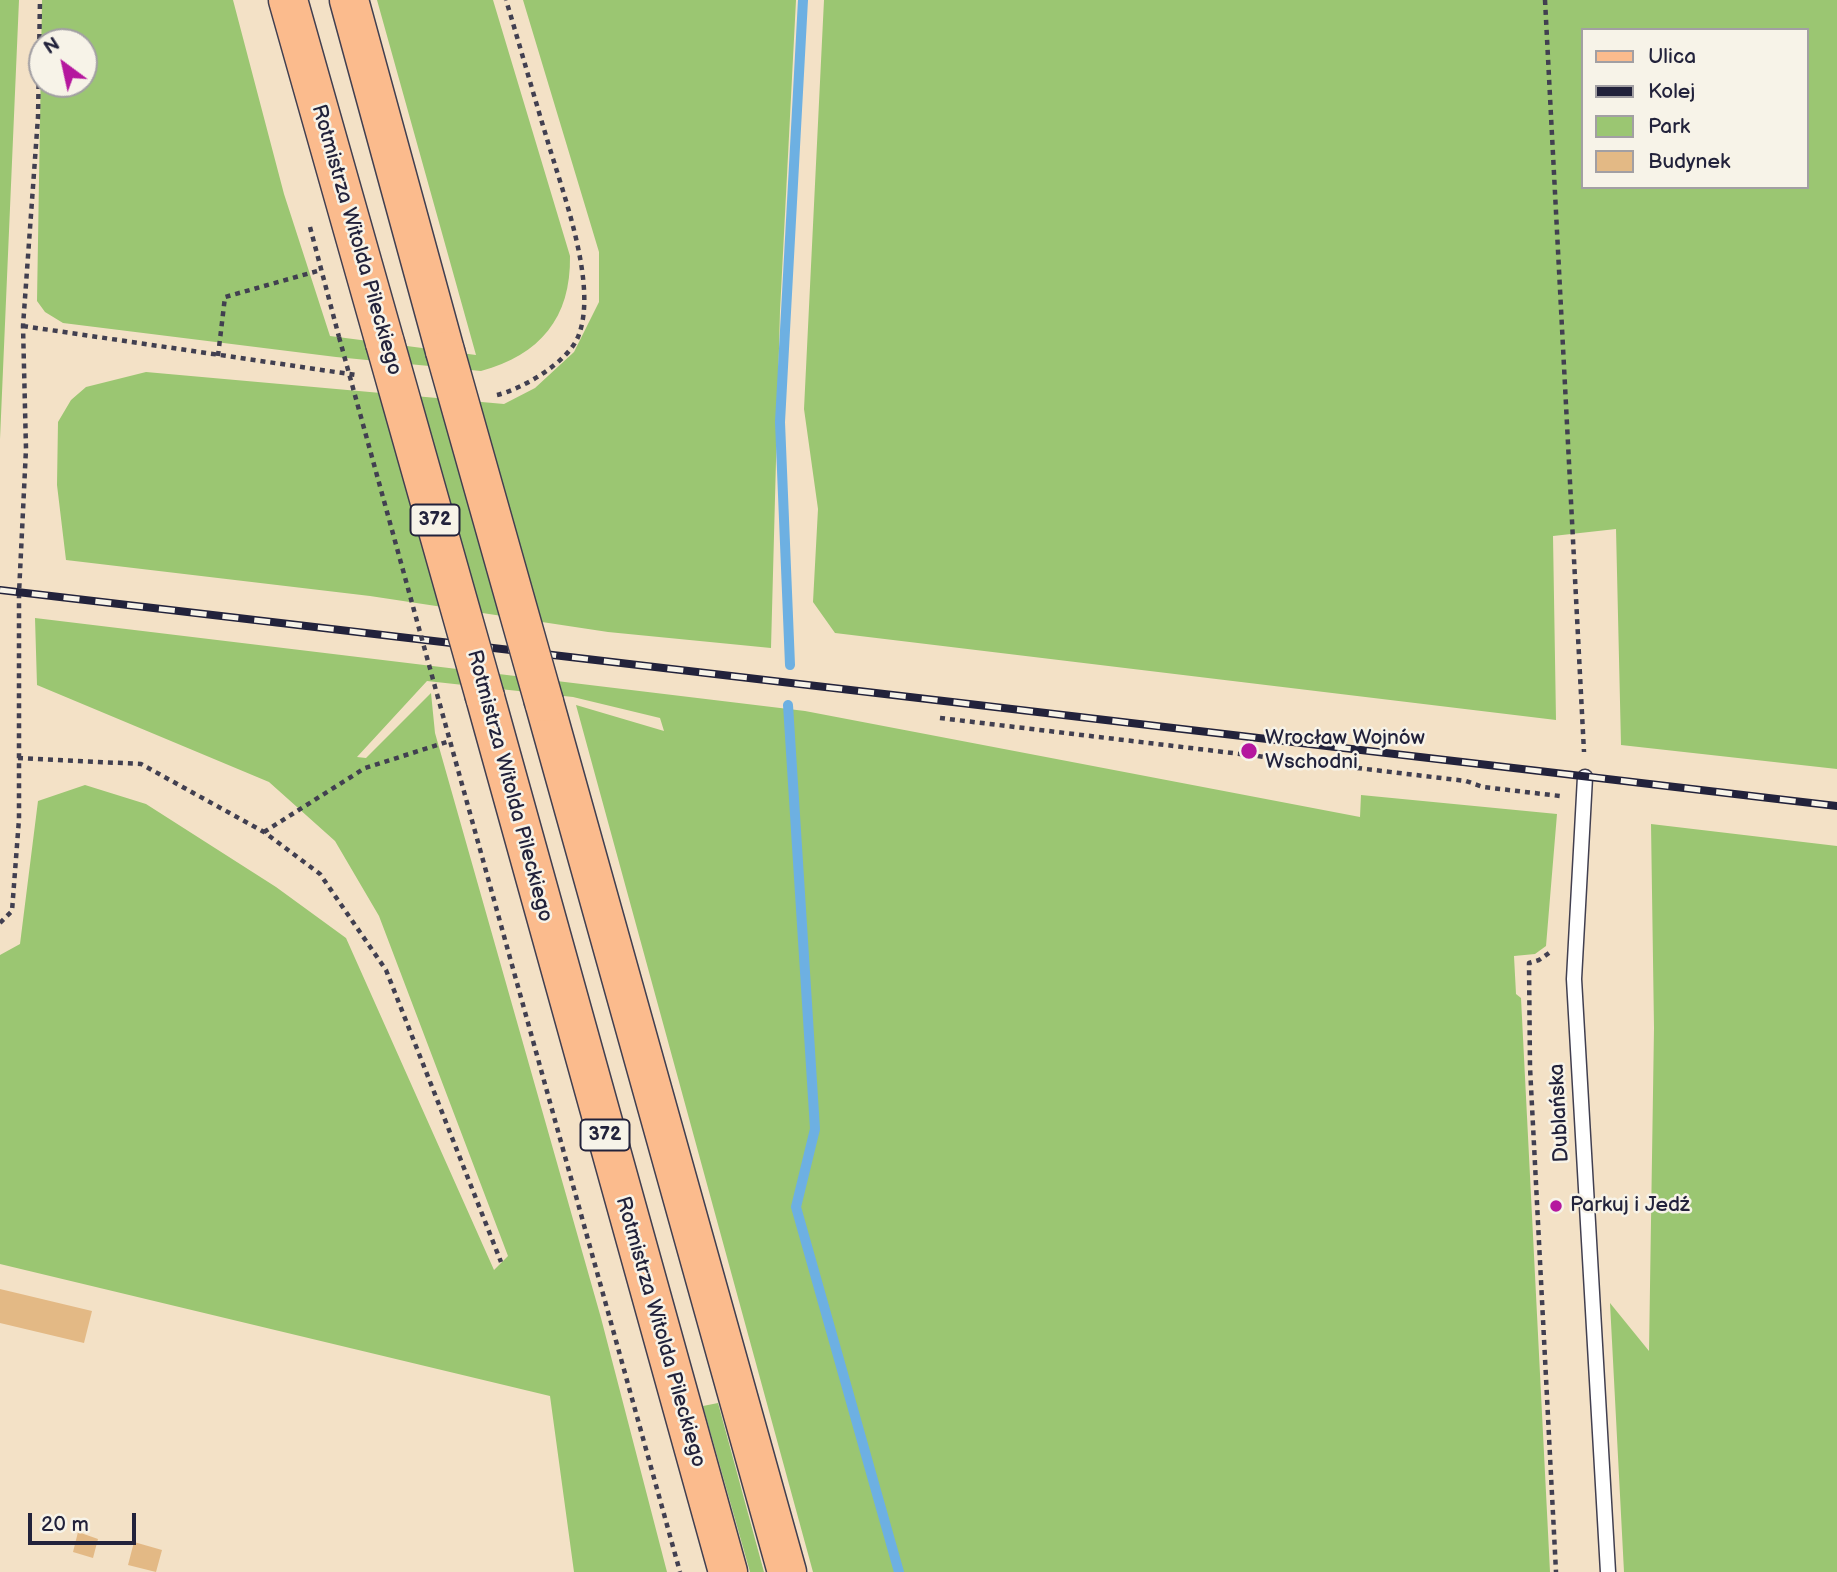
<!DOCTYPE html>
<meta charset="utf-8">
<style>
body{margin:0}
#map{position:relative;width:1837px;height:1572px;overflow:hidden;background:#f3e1c6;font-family:"Balsamiq Sans",sans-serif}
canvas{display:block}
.legend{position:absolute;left:1581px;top:28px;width:228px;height:161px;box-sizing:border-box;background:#f7f3e8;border:2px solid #a29fa3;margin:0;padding:9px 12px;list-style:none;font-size:21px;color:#22223b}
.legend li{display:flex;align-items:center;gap:14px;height:35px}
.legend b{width:35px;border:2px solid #a29fa3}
.north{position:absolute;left:28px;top:28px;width:70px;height:70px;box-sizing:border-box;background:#f7f3e8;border:2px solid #a29fa3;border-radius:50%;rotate:327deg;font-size:19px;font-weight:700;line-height:28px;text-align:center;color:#22223b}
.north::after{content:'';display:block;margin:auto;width:24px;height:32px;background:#b5179e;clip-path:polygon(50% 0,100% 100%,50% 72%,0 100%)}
.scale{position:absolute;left:28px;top:1513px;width:108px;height:32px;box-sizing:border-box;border:4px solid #22223b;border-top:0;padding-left:9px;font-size:21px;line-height:24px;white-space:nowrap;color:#22223b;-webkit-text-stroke:5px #f7f3e8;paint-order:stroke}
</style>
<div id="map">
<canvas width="1837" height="1572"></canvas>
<ul class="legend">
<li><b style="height:9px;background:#fbbb8d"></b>Ulica</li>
<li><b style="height:9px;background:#22223b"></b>Kolej</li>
<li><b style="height:19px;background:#9bc672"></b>Park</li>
<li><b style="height:19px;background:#e3b985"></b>Budynek</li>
</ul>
<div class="north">N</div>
<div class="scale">20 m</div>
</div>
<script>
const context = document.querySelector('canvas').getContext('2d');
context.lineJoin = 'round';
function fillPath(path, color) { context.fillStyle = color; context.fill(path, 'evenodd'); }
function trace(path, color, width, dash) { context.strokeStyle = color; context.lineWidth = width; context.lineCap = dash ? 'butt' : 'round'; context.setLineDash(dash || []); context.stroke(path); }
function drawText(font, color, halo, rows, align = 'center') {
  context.font = font + ' "Balsamiq Sans",sans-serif'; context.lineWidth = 5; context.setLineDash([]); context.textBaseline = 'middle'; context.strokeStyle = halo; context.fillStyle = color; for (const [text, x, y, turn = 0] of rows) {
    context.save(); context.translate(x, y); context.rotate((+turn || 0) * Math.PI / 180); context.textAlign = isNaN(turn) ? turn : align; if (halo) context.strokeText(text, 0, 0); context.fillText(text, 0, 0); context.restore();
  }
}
fillPath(new Path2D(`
 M0,0H19L0,439Z
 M42,0H233L284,194L330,336L476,355L377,0H493L570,256C571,318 540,355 481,371L336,357L63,323L45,312L37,301ZM42,42H84V84H42Z
 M523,0H796L780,311L771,648L608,632L370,596L66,560L57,485L58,422L71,400L86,387L146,372L504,404L535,388L574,352L599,302V252Z
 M824,0H1837V769L1621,745L1616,529L1553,536L1556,720L835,633L813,602L818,509L804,409ZM1583,30H1807V187H1583Z
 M35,618L805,711L1360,817L1361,795L1557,814L1546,946L1535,954L1514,956L1516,994L1521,998L1550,1572H813L576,705L664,731L660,718L573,697L427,681L357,757L366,758L431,693L435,733L601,1318L667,1572H574L550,1396L0,1264V955L20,944L38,801L85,785L146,804L276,887L346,938L494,1270L508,1256L379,916L335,841L269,782L37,685Z
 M1651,824L1837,846V1572H1624L1610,1303L1649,1351L1654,1028Z
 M718,1403L764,1572H750L703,1406Z`), '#9bc672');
trace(new Path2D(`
 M790,665L780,422L803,0
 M788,705L815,1129L796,1207L899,1572`), '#6db0e2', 10);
fillPath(new Path2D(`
 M0,1289L92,1311L84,1343L0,1323Z
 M78,1532L98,1539L93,1558L73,1552Z
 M134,1542L162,1550L156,1572L128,1565Z`), '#e3b985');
const service = new Path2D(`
 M1585,777L1574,979L1608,1572`);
const primary = new Path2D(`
 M288,0L385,343
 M349,0L445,351
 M485,697L728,1572
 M544,702L787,1572`);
trace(service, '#413f50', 17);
trace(primary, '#413f50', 41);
trace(new Path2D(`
 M1545,0L1584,752
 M310,227L339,337
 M23,326L356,375
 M218,356L225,297L321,270
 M497,395C522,389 567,363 578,337C599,286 562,191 547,139C533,93 520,46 506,0
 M437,694L680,1572
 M940,718L1466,781L1483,787L1560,796
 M18,758L141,764L264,832L320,874L386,970L501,1262
 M264,832L365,768L450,741
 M0,923L12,911L19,819V593L26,449L23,326L38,117L40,0
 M1549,953L1539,960L1529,963L1530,1067L1556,1572`), '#413f50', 4.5, [5, 5]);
trace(service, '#fff', 14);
trace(primary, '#fbbb8d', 38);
const rail = new Path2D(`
 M0,590L1837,806`);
trace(rail, '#22223b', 8);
trace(rail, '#f7f3e8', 5, [16]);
const primaryBridge = new Path2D(`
 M385,343L485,697
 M445,351L544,702`);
trace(primaryBridge, '#413f50', 41, []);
trace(new Path2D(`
 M339,337L437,694`), '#413f50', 4.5, [5, 5]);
trace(primaryBridge, '#fbbb8d', 38);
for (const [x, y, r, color] of [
 [1249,751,9,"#b5179e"],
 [1556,1206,7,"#b5179e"]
]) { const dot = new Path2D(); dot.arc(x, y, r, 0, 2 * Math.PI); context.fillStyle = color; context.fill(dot); trace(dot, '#f7f3e8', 2.5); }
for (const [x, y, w] of [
 [435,520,49],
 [605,1135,49]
]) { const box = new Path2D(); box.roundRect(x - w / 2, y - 15.5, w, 31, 5); context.fillStyle = '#f7f3e8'; context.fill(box); trace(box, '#22223b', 2); }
drawText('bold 19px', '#22223b', null, [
 ["372",435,520],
 ["372",605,1135]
]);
drawText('21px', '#22223b', '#f7f3e8', [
 ["Rotmistrza Witolda Pileckiego",356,240,74],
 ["Rotmistrza Witolda Pileckiego",509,786,75],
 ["Dublańska",1560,1113,-93],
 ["Rotmistrza Witolda Pileckiego",660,1332,74]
]);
drawText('21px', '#22223b', '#f7f3e8', [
 ["Wrocław Wojnów",1265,739],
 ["Wschodni",1265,763],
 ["Parkuj i Jedź",1570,1206]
], 'left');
</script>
